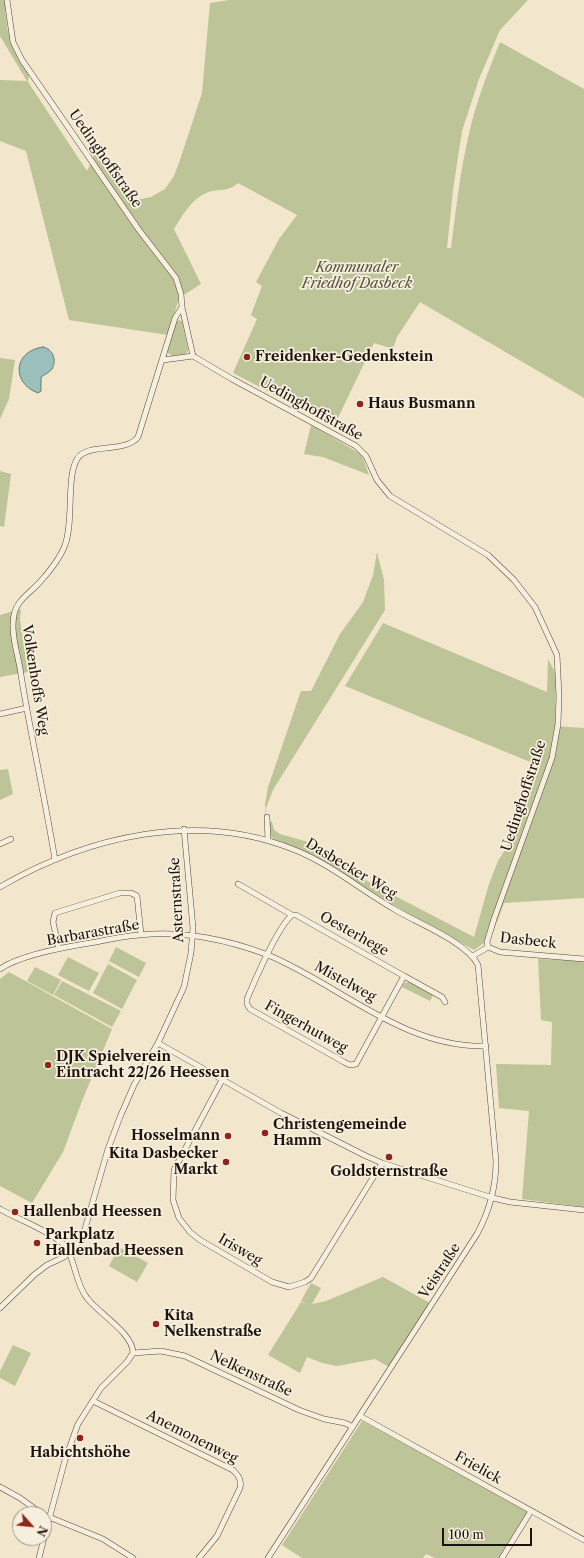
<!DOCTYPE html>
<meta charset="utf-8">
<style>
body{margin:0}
#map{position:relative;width:584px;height:1558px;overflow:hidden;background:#f2e6cd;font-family:"Libre Caslon Text",serif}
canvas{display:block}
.north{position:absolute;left:12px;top:1506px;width:40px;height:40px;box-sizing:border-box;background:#f7efde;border:1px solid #a0978a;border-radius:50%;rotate:117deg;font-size:11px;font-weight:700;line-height:16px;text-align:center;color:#1e140b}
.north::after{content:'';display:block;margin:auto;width:14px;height:18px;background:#8f2418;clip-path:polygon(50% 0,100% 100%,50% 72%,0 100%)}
.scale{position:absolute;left:442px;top:1528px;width:90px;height:18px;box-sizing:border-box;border:2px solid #1e140b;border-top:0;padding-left:5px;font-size:12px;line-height:14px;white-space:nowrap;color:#1e140b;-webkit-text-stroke:3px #f7efde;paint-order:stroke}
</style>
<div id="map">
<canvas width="584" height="1558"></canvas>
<div class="north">N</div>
<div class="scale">100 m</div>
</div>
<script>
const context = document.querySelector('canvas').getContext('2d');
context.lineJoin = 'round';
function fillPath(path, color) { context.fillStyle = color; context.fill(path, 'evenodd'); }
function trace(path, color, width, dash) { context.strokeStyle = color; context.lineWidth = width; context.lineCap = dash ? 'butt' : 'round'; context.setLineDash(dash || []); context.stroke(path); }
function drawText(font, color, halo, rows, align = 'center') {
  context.font = font + ' "Libre Caslon Text",serif'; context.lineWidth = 3.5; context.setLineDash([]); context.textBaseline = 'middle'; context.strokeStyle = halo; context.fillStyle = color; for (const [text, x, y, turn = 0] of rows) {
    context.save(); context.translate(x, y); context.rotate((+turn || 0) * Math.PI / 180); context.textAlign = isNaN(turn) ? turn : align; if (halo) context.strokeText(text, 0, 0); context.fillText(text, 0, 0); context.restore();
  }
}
fillPath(new Path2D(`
 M0,0H5C6,33 10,49 29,75L28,82L87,171L96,151L122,181L135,200L151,197L165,189L174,176L180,160L202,93L210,3L229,0H528L500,30L479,79L462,131L453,190L447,248H451C456,210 460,171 469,134C476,102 488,72 500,42L584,89V398L420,302L397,337L393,349L374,343L334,426L233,373L257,319L251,315L262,286L256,282L279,239L297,215L238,183C230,191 222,189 212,191C193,196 184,213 174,229L201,284L179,298L168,335L69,320L26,151L0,141V80L27,81L0,36Z
 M179,320L182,321L188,350L185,356L173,357L167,352L176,322Z
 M0,358L15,360L9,399L0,419Z
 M311,425L359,453L363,458L369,475L323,457L304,454Z
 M0,471L11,474L4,527L0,526Z
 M377,552L384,580L385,610L273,790L266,808L267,830L265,804L268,787L301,691H311L340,634L363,602L373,575Z
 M21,609L20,620L28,672L0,677V615Z
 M383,623L547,692L548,659L556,674L555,726L584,728V898L504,903L491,938L474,950L409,914L308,853L272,838L270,832L269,821L272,822L274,830L280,834L308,842L372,884L474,937L489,884L498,861L515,834L540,766L345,686Z
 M8,769L13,794L0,800V770Z
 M116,947L146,963L139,977L109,961Z
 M68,957L99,973L89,991L58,975Z
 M538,959L584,961V1207L522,1199L529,1111L499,1108L496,1064L551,1065L552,1022L541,1020Z
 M108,964L137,980L122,1009L93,993Z
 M35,967L61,980L53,995L27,981Z
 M9,972L112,1029L82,1101L63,1152L32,1203L0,1186V979Z
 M62,981L121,1011L112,1027L54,995Z
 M410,982L433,995L430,1001L402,987L404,983Z
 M119,1247L148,1263L137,1282L109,1266Z
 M383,1277L430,1303L389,1367L375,1359L337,1366L322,1363L307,1357L300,1373L268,1355L301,1302L306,1304L301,1301L311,1283L321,1288L312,1304L326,1301Z
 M13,1345L31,1353L15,1386L0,1378V1371Z
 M362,1421L529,1512L500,1558H435L426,1554L423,1558H302L282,1545Z`), '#bdc497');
const water = new Path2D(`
 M43,347C53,349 57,360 52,369C49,373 45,374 41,377V391L38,393C11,383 13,351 43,347Z`);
fillPath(water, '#9bbfba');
trace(water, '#697b74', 1);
const street = new Path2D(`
 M7,0L13,42L22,60L139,230L176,278L181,294L182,307L193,356L232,379L356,446L366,456L377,480L390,496L488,555L514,580L535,607L557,655L559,696L558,724L552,758L494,919L487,942L488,947
 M163,360L193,356
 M0,714L27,708
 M267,817L268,840
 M0,844L11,839
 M55,860C45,798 31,737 21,675C19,657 10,634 14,615C16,601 31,592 39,583C49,572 60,559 65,545C74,521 66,478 77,459C87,442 125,454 138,437L175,318L182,307
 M238,884L292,915
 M0,887C88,836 198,810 295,850C330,864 361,890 394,909C417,923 467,942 478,965L496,1161C496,1188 490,1210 477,1234L268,1558
 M292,915H296L404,976L356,1064L350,1065L344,1062L250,1009L247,1004V999C255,980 278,927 292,915Z
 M488,947L500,952L584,959
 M59,949L53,922L55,913L120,893H131L137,896L141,934
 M473,956L488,947
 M0,969C20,955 70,946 96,942C110,939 125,936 140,935C182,930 229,940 268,955C340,985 403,1048 486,1046
 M404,976L442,997L445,1002
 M158,1043L281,1113L366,1156L382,1163L493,1198L510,1202L584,1210
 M222,1080L174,1170L173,1200L179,1218L190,1232L200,1240L272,1282L289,1287L305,1282L311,1278L382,1163
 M0,1209C19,1220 46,1229 62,1243C76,1257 74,1282 87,1298C99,1314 133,1333 133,1353
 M0,1308L34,1275L47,1265L64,1257L82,1239L108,1149L120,1117L134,1085L158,1043L184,987L191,953L193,928L184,829
 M93,1401L233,1470C238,1475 242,1480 240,1488L217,1536L199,1558
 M360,1416L584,1540
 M0,1487L20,1498L42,1514
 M44,1515L103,1539L133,1558
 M44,1538L65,1460L78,1424L101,1388L127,1362L133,1353L161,1351L185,1356L299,1410L324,1419L345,1423L353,1427
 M39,1558L44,1538
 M502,1558L531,1511`);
trace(street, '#53483c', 6);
trace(street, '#f7efde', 5);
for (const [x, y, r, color] of [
 [247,357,4,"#8f2418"],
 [360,404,4,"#8f2418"],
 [48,1065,4,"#8f2418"],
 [265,1133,4,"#8f2418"],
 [228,1136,4,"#8f2418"],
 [389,1157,4,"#8f2418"],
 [226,1162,4,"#8f2418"],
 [15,1212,4,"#8f2418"],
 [37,1243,4,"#8f2418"],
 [156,1324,4,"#8f2418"],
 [80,1438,4,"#8f2418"]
]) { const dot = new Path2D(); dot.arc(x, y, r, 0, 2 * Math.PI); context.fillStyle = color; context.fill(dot); trace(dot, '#f7efde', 1.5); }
drawText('14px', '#1e140b', '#f7efde', [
 ["Uedinghoffstraße",105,159,55],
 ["Uedinghoffstraße",311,409,29],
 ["Volkenhoffs Weg",35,680,81],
 ["Uedinghoffstraße",524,796,-72],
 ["Dasbecker Weg",351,869,31],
 ["Asternstraße",177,900,-93],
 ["Barbarastraße",93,933,-10],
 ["Oesterhege",354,934,29],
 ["Dasbeck",528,941,6],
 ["Mistelweg",345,982,29],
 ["Fingerhutweg",306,1027,29],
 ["Irisweg",240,1250,30],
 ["Veistraße",440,1271,-57],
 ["Nelkenstraße",251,1374,25],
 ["Anemonenweg",192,1437,27],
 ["Frielick",478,1468,29]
]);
drawText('italic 14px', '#56523c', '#f7efde', [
 ["Kommunaler",357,268],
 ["Friedhof Dasbeck",357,284]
]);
drawText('bold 14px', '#1e140b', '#f7efde', [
 ["Freidenker-Gedenkstein",255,357],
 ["Haus Busmann",368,404],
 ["DJK Spielverein",56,1057],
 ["Eintracht 22/26 Heessen",56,1073],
 ["Christengemeinde",273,1125],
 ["Hamm",273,1141],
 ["Hosselmann",220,1136,"right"],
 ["Kita Dasbecker",218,1154,"right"],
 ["Markt",218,1170,"right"],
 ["Goldsternstraße",389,1172,"center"],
 ["Hallenbad Heessen",23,1212],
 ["Parkplatz",45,1235],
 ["Hallenbad Heessen",45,1251],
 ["Kita",164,1316],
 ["Nelkenstraße",164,1332],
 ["Habichtshöhe",80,1453,"center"]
], 'left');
</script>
